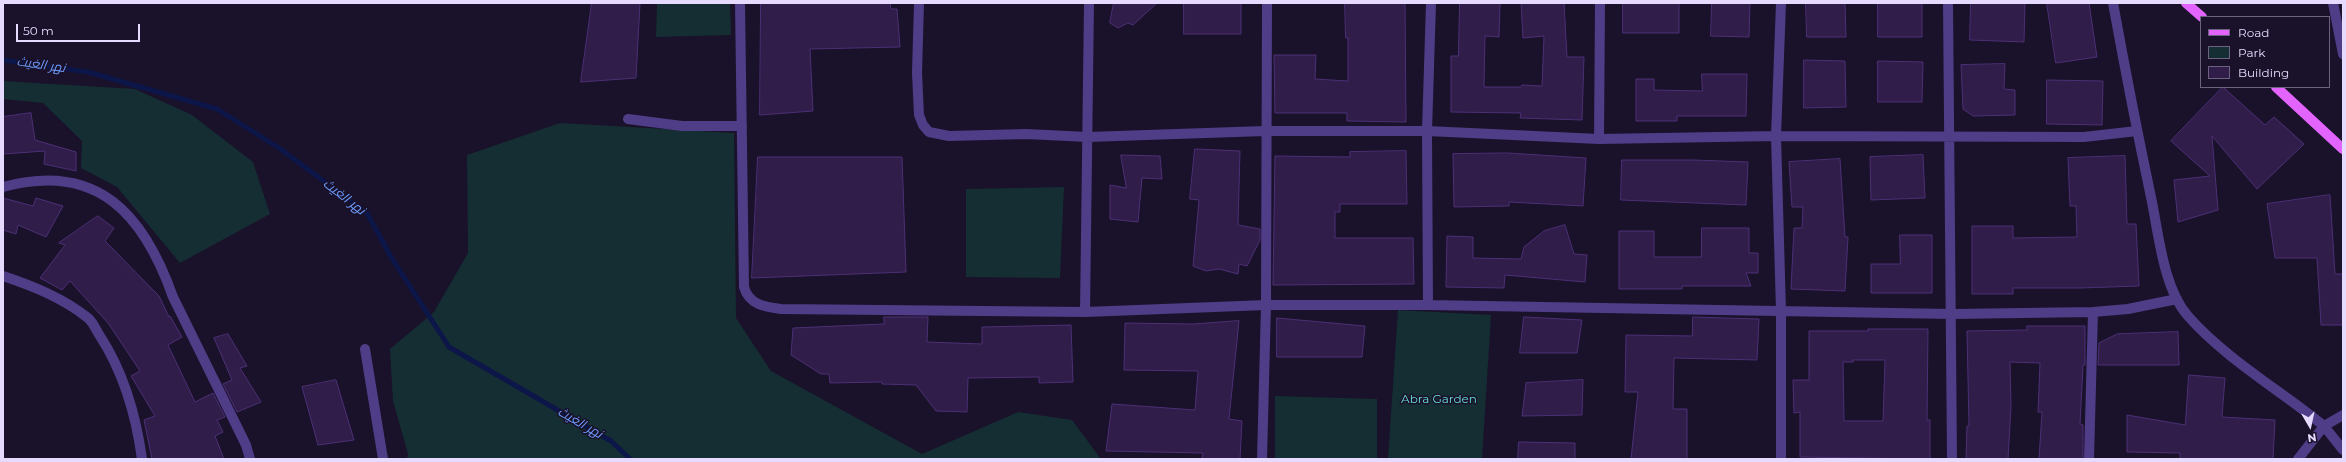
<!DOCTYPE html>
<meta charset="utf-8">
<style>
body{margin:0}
#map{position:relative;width:2346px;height:462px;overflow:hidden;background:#1a112a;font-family:Montserrat,sans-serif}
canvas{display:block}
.frame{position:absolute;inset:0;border:4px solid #e6dafe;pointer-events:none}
.legend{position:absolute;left:2200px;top:16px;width:130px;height:72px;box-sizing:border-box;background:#1a112a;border:1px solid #6c617f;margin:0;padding:5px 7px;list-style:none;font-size:12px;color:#e6dafe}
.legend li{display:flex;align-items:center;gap:8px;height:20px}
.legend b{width:20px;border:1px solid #6c617f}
.north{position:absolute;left:2290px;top:406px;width:40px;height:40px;-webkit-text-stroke:3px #1a112a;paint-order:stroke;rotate:171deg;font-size:11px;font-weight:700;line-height:16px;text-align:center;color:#e6dafe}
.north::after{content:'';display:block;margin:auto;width:14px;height:18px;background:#e6dafe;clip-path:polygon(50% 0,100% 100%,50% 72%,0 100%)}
.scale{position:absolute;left:16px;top:24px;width:124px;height:18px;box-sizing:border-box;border:2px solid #e6dafe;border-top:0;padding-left:5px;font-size:12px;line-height:14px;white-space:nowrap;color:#e6dafe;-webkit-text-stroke:3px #1a112a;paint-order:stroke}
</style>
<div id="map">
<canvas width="2346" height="462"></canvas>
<div class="frame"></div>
<ul class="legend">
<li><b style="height:5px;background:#e264fc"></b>Road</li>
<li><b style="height:11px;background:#142e33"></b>Park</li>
<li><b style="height:11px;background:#301d4a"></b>Building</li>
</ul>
<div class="north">N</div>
<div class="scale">50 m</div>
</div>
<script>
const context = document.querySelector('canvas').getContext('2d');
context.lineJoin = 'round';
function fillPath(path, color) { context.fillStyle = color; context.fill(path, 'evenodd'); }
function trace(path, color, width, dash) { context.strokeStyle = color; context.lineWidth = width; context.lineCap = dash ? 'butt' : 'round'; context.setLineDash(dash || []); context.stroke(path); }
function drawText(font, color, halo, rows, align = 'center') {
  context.font = font + ' Montserrat,Cairo,sans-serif'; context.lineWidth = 3; context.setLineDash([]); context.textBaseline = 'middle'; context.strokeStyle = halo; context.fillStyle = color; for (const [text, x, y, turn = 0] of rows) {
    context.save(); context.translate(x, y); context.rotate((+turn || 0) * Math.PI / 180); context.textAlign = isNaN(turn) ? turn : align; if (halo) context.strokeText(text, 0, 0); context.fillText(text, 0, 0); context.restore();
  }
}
fillPath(new Path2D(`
 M657,3H730L731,35L656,37Z
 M3,81L135,89L192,115L253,162L270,214L180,263L117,187L81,168L82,141L43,103L3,99Z
 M560,123L734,133L736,318L771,371L922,454L1018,412L1072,420L1101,459H407L408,454L393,401L390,349L434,312L468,253L467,155Z
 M1064,187L1060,278L966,277V189Z
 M1398,310L1491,315L1482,459H1388Z
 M1275,396L1377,399V459H1275Z`), '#142e33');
trace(new Path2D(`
 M3,60L88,72L217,109L279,148L367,213L391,257L449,347L611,441L630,459`), '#0c1648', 5);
const building = new Path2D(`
 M592,3H640L636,78L581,82Z
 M761,3H890L891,9H897L900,47L810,49L813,111L760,115Z
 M1114,3H1157L1133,25L1128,23L1118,28L1110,23Z
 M1184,3H1241V34H1184Z
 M1345,3H1405L1406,122L1347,121V113H1275L1274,55H1316L1315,79L1348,81V38H1346Z
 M1460,3H1500L1499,37L1485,36L1484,87H1521L1522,85L1542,86L1544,36L1523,38L1521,3H1564L1567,57H1584L1582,120L1520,118L1521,113L1451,112V56H1458Z
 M1623,3H1679V33H1623Z
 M1712,3H1750L1749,37L1711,36Z
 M1806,3H1845L1846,37H1807Z
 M1878,3H1922V37H1878Z
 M1971,3H2025L2024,42L1970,40Z
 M2047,3H2089L2097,57L2056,63Z
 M1804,60L1845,61L1846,107L1804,108Z
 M1878,61L1923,62L1922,102H1878Z
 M2005,64L2004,89L2015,90V115L1973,116L1963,109L1961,65Z
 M1702,74H1747L1746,116H1677V121H1636V79H1654V90L1702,91Z
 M2047,80L2103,81L2102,125L2047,124Z
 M2223,87L2265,125L2274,117L2304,144L2257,189L2212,136L2218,210L2178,222L2174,180L2210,176L2171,141Z
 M31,113L35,140L76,152V171L44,164L45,151L3,154V117Z
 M1195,149L1240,151L1238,225L1260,229V240L1247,266L1239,264L1238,274L1219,269L1206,271L1193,266L1199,200L1190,199Z
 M1406,151L1407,204H1340V212H1335V238H1413L1414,284L1273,285L1275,156L1350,157V152Z
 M1508,153L1586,158L1583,206L1509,202V206L1454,207L1453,154Z
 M1121,155L1160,156L1162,179L1142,178L1138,222L1110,219V185L1126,188Z
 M1923,155L1925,198L1871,200L1870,157Z
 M2125,156L2127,224H2136L2139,286L2080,288H2013V294H1972V226H2013V238L2077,237L2076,206H2070L2068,158Z
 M758,157H902L906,272L752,278Z
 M1840,159L1845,237H1848L1845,291L1791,289L1794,228H1802L1803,207H1792L1789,162Z
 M1622,160H1694L1748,162L1746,205L1621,200Z
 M2330,195L2335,274H2343V325H2321L2317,258H2275L2267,204Z
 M3,198L33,206L36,198L63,206L46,237L18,225L16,234L3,230Z
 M98,216L114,228L105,241L159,296L169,317L170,316L182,337L168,345L195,402L213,393L225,417L217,420L223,432L215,436L224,459H152L144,420L155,416L131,376L140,371L108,323L70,281L62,290L40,278L65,245L59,243Z
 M1565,225L1574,254L1587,255L1585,282L1505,275L1504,288L1446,287L1447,236L1473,237V258L1521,259L1524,247L1544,231Z
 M1702,228H1749V253H1758V273H1746L1751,286H1682V289H1619V231H1654V257H1701Z
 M1900,235H1932V293H1871V264H1900Z
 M884,317H928L927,342L982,344V327L1071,325L1073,382L1039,383V377L968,378L967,412L936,411L916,385L882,384V382L830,383L829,374H821L791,355L793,328L884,324Z
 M1524,317L1582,320L1577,353H1520Z
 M1693,317L1759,319L1757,360L1674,358L1673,409H1687V459H1631L1638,392H1625L1626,335L1692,336Z
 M1277,318L1365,326L1362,357H1277Z
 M1239,321L1229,419L1242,421L1240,459H1202L1203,453L1106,451L1112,404L1195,410L1198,371L1124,370L1125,323L1193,324Z
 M2027,326H2085V365H2083L2080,424L2083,425V459H2039L2042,412H2038L2040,363L2010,362L2011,407L2008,459H1966L1967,426H1969L1967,331L2027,330Z
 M1868,329H1928L1927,420H1930V459L1800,457V412L1794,413L1793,380H1809V331H1868ZM1853,360H1885L1883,421H1844L1843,362H1853Z
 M2178,332L2179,365H2098L2099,343L2117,334Z
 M228,334L247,366L240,368L261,402L237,412L223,384L232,380L214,338Z
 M2189,375L2225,378L2222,417L2275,420L2273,459H2180V453L2127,452V415L2185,425Z
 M336,380L354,440L318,445L302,387Z
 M1583,380L1582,415L1522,416L1526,383Z
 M1519,442L1575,443V459H1518Z`);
fillPath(building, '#301d4a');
trace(building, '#4c3076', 1);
trace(new Path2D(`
 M740,3L744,287C749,305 765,307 781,309L1085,312L1266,305H1428L1952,314L2093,312L2128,309L2177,299
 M919,3L917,73L919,115L923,125L929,132L949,136L1026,134L1088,137L1265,131H1427L1599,139L1776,136L2084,137L2137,131
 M1948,3L1952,459
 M2113,3C2125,69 2138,136 2152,202C2159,237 2164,289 2188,316C2220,353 2271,385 2310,415L2324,426L2343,450
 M2333,3L2343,54
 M628,119L682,126H742
 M1599,139L1600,3
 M3,187C98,161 144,215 173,297L246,445L250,459
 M3,276C33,286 63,298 88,318C93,322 96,330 100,336C124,373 136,415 142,459
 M1428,305L1427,131L1431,3
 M1085,312L1089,3
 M365,349L383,459
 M1262,459L1266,305L1267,3
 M1781,459V311L1776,136L1781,3
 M2089,459L2093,312
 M2298,459L2324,426L2343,415`), '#4f3d87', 10);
trace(new Path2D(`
 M2186,3L2202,17
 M2276,87L2343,149`), '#e264fc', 10);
drawText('12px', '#66ded9', '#1a112a', [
 ["Abra Garden",1439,399]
]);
drawText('italic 13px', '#6b9bfc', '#1a112a', [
 ["نهر الغيث",41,65,8],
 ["نهر الغيث",344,197,38],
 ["نهر الغيث",580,423,30]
]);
</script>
